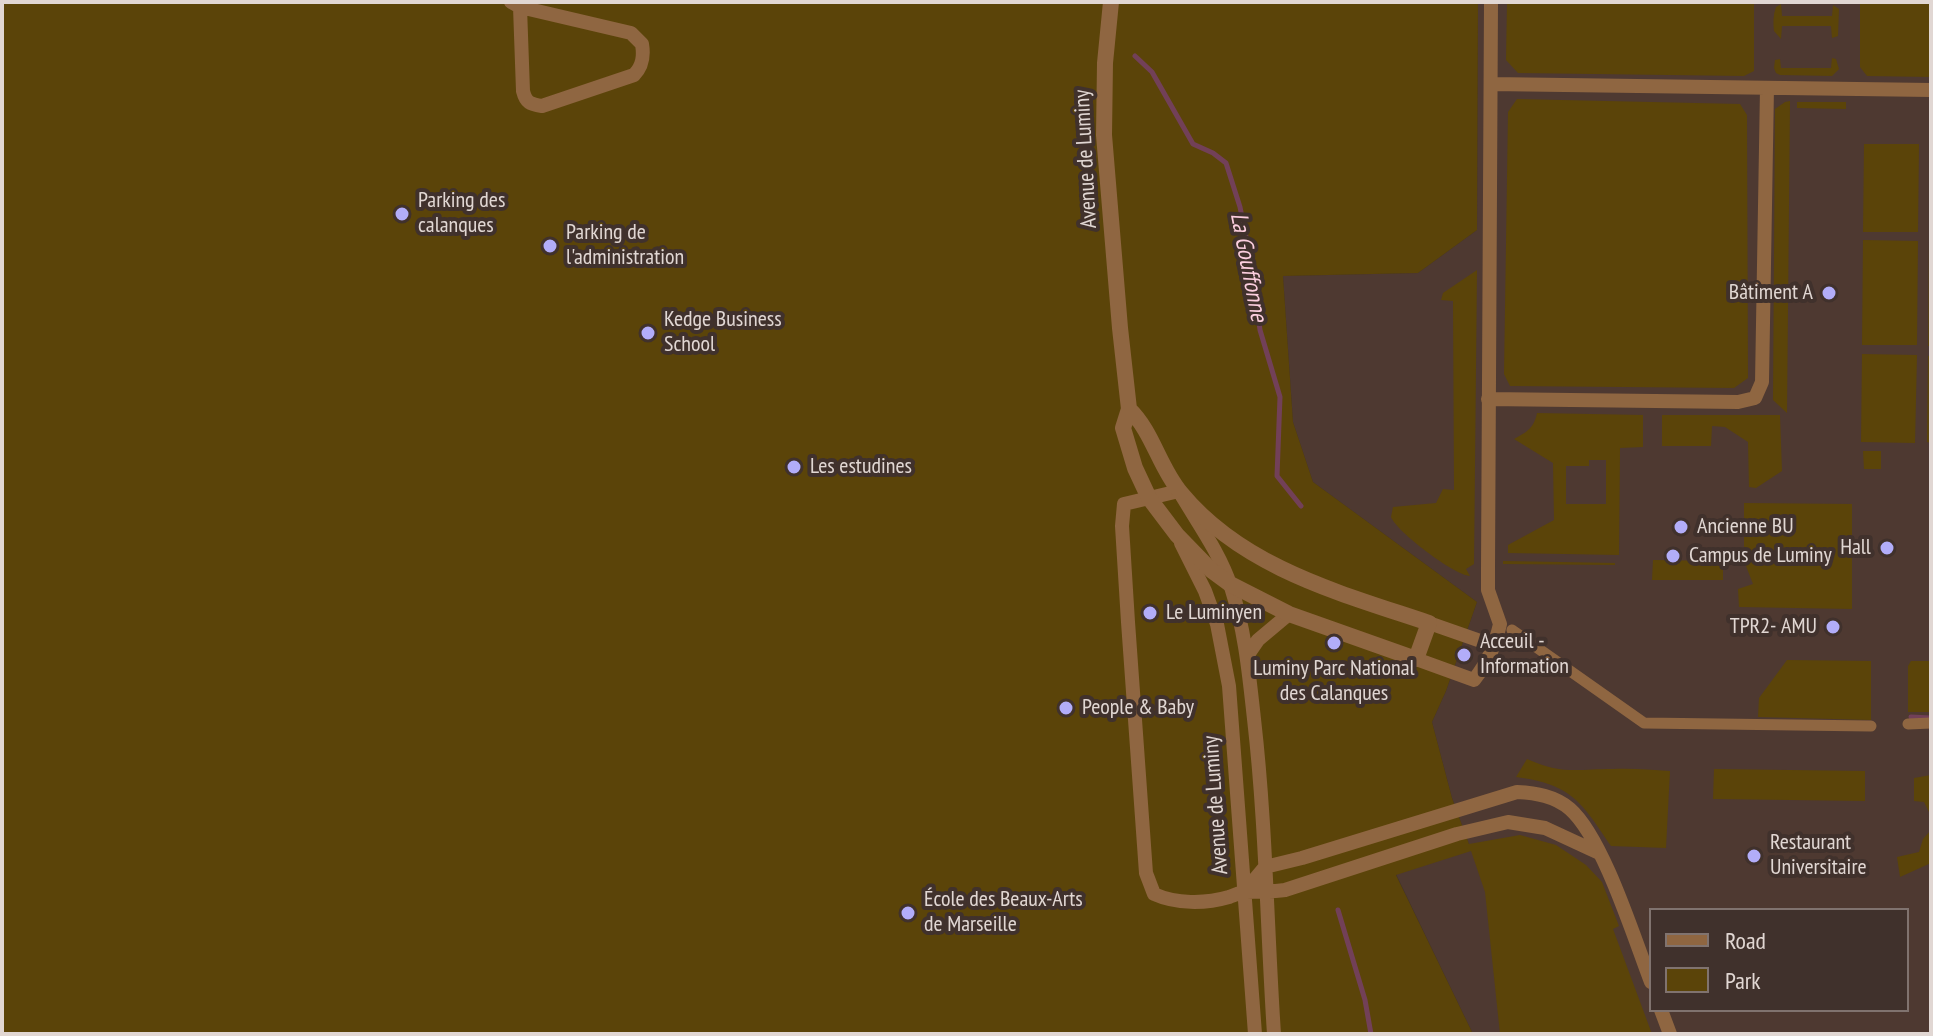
<!DOCTYPE html>
<meta charset="utf-8">
<style>
body{margin:0}
#map{position:relative;width:1933px;height:1036px;overflow:hidden;background:#40312c;font-family:"PT Sans Narrow",sans-serif}
canvas{display:block}
.frame{position:absolute;inset:0;border:4px solid #e1d7d3;pointer-events:none}
.legend{position:absolute;left:1649px;top:908px;width:260px;height:104px;box-sizing:border-box;background:#40312c;border:2px solid #80736f;margin:0;padding:10px 14px;list-style:none;font-size:24px;color:#e1d7d3}
.legend li{display:flex;align-items:center;gap:16px;height:40px}
.legend b{width:40px;border:2px solid #80736f}
</style>
<div id="map">
<canvas width="1933" height="1036"></canvas>
<div class="frame"></div>
<ul class="legend">
<li><b style="height:10px;background:#8f6641"></b>Road</li>
<li><b style="height:22px;background:#5b4409"></b>Park</li>
</ul>
</div>
<script>
const context = document.querySelector('canvas').getContext('2d');
context.lineJoin = 'round';
function fillPath(path, color) { context.fillStyle = color; context.fill(path, 'evenodd'); }
function trace(path, color, width, dash) { context.strokeStyle = color; context.lineWidth = width; context.lineCap = dash ? 'butt' : 'round'; context.setLineDash(dash || []); context.stroke(path); }
function drawText(font, color, halo, rows, align = 'center') {
  context.font = font + ' "PT Sans Narrow",sans-serif'; context.lineWidth = 8; context.setLineDash([]); context.textBaseline = 'middle'; context.strokeStyle = halo; context.fillStyle = color; for (const [text, x, y, turn = 0] of rows) {
    context.save(); context.translate(x, y); context.rotate((+turn || 0) * Math.PI / 180); context.textAlign = isNaN(turn) ? turn : align; if (halo) context.strokeText(text, 0, 0); context.fillText(text, 0, 0); context.restore();
  }
}
fillPath(new Path2D(`
 M1478,2H1931V1034H1473L1396,874L1471,850L1452,798L1432,722L1446,691L1477,602L1313,482L1293,422L1283,276L1418,273L1477,230ZM1651,910H1907V1010H1651Z`), '#4e3931');
fillPath(new Path2D(`
 M2,2H1478L1477,230L1418,273L1283,276L1293,422L1313,482L1477,602L1446,691L1432,722L1452,798L1469,844L1520,835L1556,845L1586,865L1602,882L1619,926L1613,929L1652,1034H1500L1485,892L1471,851L1396,875L1473,1034H2Z
 M1507,2H1754V71L1744,76L1518,73L1506,60Z
 M1860,2H1931V77L1867,76L1860,67Z
 M1781,4L1782,16H1832L1833,5L1839,9L1838,36L1832,38L1831,26H1782L1781,39L1774,31C1773,23 1773,15 1776,7Z
 M1832,58L1836,59L1839,69L1832,76L1780,75L1776,73L1774,68L1775,60L1780,59L1781,68H1831Z
 M1517,99L1740,104L1747,115L1748,378L1734,388L1510,386L1504,374L1508,112Z
 M1790,101L1787,413L1773,400L1775,109L1785,102Z
 M1797,102H1846V109L1797,108Z
 M1864,144H1919L1918,232H1863Z
 M1863,240L1918,241L1917,345H1862Z
 M1929,242H1931V346H1928Z
 M1477,270L1474,564L1466,569L1470,576C1454,575 1397,532 1391,517L1393,507L1436,503L1443,489L1454,490L1453,301L1441,300L1443,293Z
 M1862,354L1917,355L1915,443L1861,442Z
 M1931,355V443L1927,442L1928,356Z
 M1537,413L1643,415V447L1620,448L1619,555L1508,553V545L1554,520L1553,463L1514,439C1527,432 1534,428 1537,413ZM1589,460H1606V504H1566V466H1589Z
 M1662,415H1780L1782,471L1756,488L1749,487L1748,442L1725,427L1712,426L1711,446H1662Z
 M1863,451H1881V469H1864Z
 M1744,503L1852,504V609L1739,607L1738,589L1753,584L1744,561Z
 M1653,560L1723,561V580H1652Z
 M1503,561L1615,563V565L1503,564Z
 M1787,660L1871,661V720L1758,717L1759,698Z
 M1911,661H1931V712H1908V666Z
 M1527,759C1562,775 1577,769 1613,769C1632,768 1651,770 1670,771L1666,848L1611,846C1582,803 1572,784 1516,777Z
 M1714,769L1865,771V801L1713,799Z
 M1931,775V816L1924,802L1914,801V778Z
 M1931,830V863L1900,877L1897,857L1919,852L1923,839Z`), '#5b4409');
trace(new Path2D(`
 M1135,56L1152,72L1193,144L1213,153L1226,163L1240,207L1250,257L1260,330L1280,397L1277,476L1301,506
 M1911,717L1930,718
 M1338,910L1365,1000L1371,1034`), '#724058', 5);
trace(new Path2D(`
 M1512,630L1644,723L1871,726
 M1908,724L1931,723`), '#8f6641', 11);
trace(new Path2D(`
 M511,2L520,7L631,33L642,44C644,56 643,66 634,75L542,106C530,104 526,103 523,91L520,7
 M1491,84L1931,90
 M1488,399L1738,402L1755,398L1762,382L1767,88
 M1181,543L1205,591L1217,624L1229,686L1255,1034
 M1429,623L1492,645
 M1247,656L1258,640L1289,614
 M1416,659L1474,680C1488,662 1495,646 1500,624L1488,590V567L1491,2
 M1244,892L1265,867L1302,858L1517,792C1536,793 1555,796 1570,809C1603,838 1634,938 1651,982
 M1661,1010L1670,1034
 M1274,1034C1267,929 1266,823 1254,719C1249,674 1245,630 1231,587C1220,553 1197,522 1179,491L1124,504L1122,526L1128,622L1146,873L1154,894C1176,904 1205,904 1229,897C1235,895 1240,892 1247,892C1260,891 1272,892 1285,890L1457,834L1508,822L1545,828L1599,853`), '#8f6641', 14);
trace(new Path2D(`
 M1111,2L1105,63L1104,135L1120,328L1129,409L1123,428L1135,468L1149,498L1177,535L1211,570L1230,584L1289,614L1416,659L1429,623C1340,593 1243,568 1181,493C1159,467 1153,432 1129,409`), '#8f6641', 16);
for (const [x, y, r, color] of [
 [402,214,8,"#b2adf9"],
 [550,246,8,"#b2adf9"],
 [1829,293,8,"#b2adf9"],
 [648,333,8,"#b2adf9"],
 [794,467,8,"#b2adf9"],
 [1681,527,8,"#b2adf9"],
 [1887,548,8,"#b2adf9"],
 [1673,556,8,"#b2adf9"],
 [1150,613,8,"#b2adf9"],
 [1833,627,8,"#b2adf9"],
 [1334,643,8,"#b2adf9"],
 [1464,655,8,"#b2adf9"],
 [1066,708,8,"#b2adf9"],
 [1754,856,8,"#b2adf9"],
 [908,913,8,"#b2adf9"]
]) { const dot = new Path2D(); dot.arc(x, y, r, 0, 2 * Math.PI); context.fillStyle = color; context.fill(dot); trace(dot, '#40312c', 3); }
drawText('22px', '#e1d7d3', '#40312c', [
 ["Avenue de Luminy",1086,159,-93],
 ["Avenue de Luminy",1216,805,-94]
]);
drawText('22px', '#e1d7d3', '#40312c', [
 ["Parking des",418,201],
 ["calanques",418,226],
 ["Parking de",566,233],
 ["l'administration",566,258],
 ["Bâtiment A",1813,293,"right"],
 ["Kedge Business",664,320],
 ["School",664,345],
 ["Les estudines",810,467],
 ["Ancienne BU",1697,527],
 ["Hall",1871,548,"right"],
 ["Campus de Luminy",1689,556],
 ["Le Luminyen",1166,613],
 ["TPR2- AMU",1817,627,"right"],
 ["Acceuil -",1480,642],
 ["Information",1480,667],
 ["Luminy Parc National",1334,669,"center"],
 ["des Calanques",1334,694,"center"],
 ["People & Baby",1082,708],
 ["Restaurant",1770,843],
 ["Universitaire",1770,868],
 ["École des Beaux-Arts",924,900],
 ["de Marseille",924,925]
], 'left');
drawText('italic 24px', '#fccfdf', '#40312c', [
 ["La Gouffonne",1248,267,79]
]);
</script>
